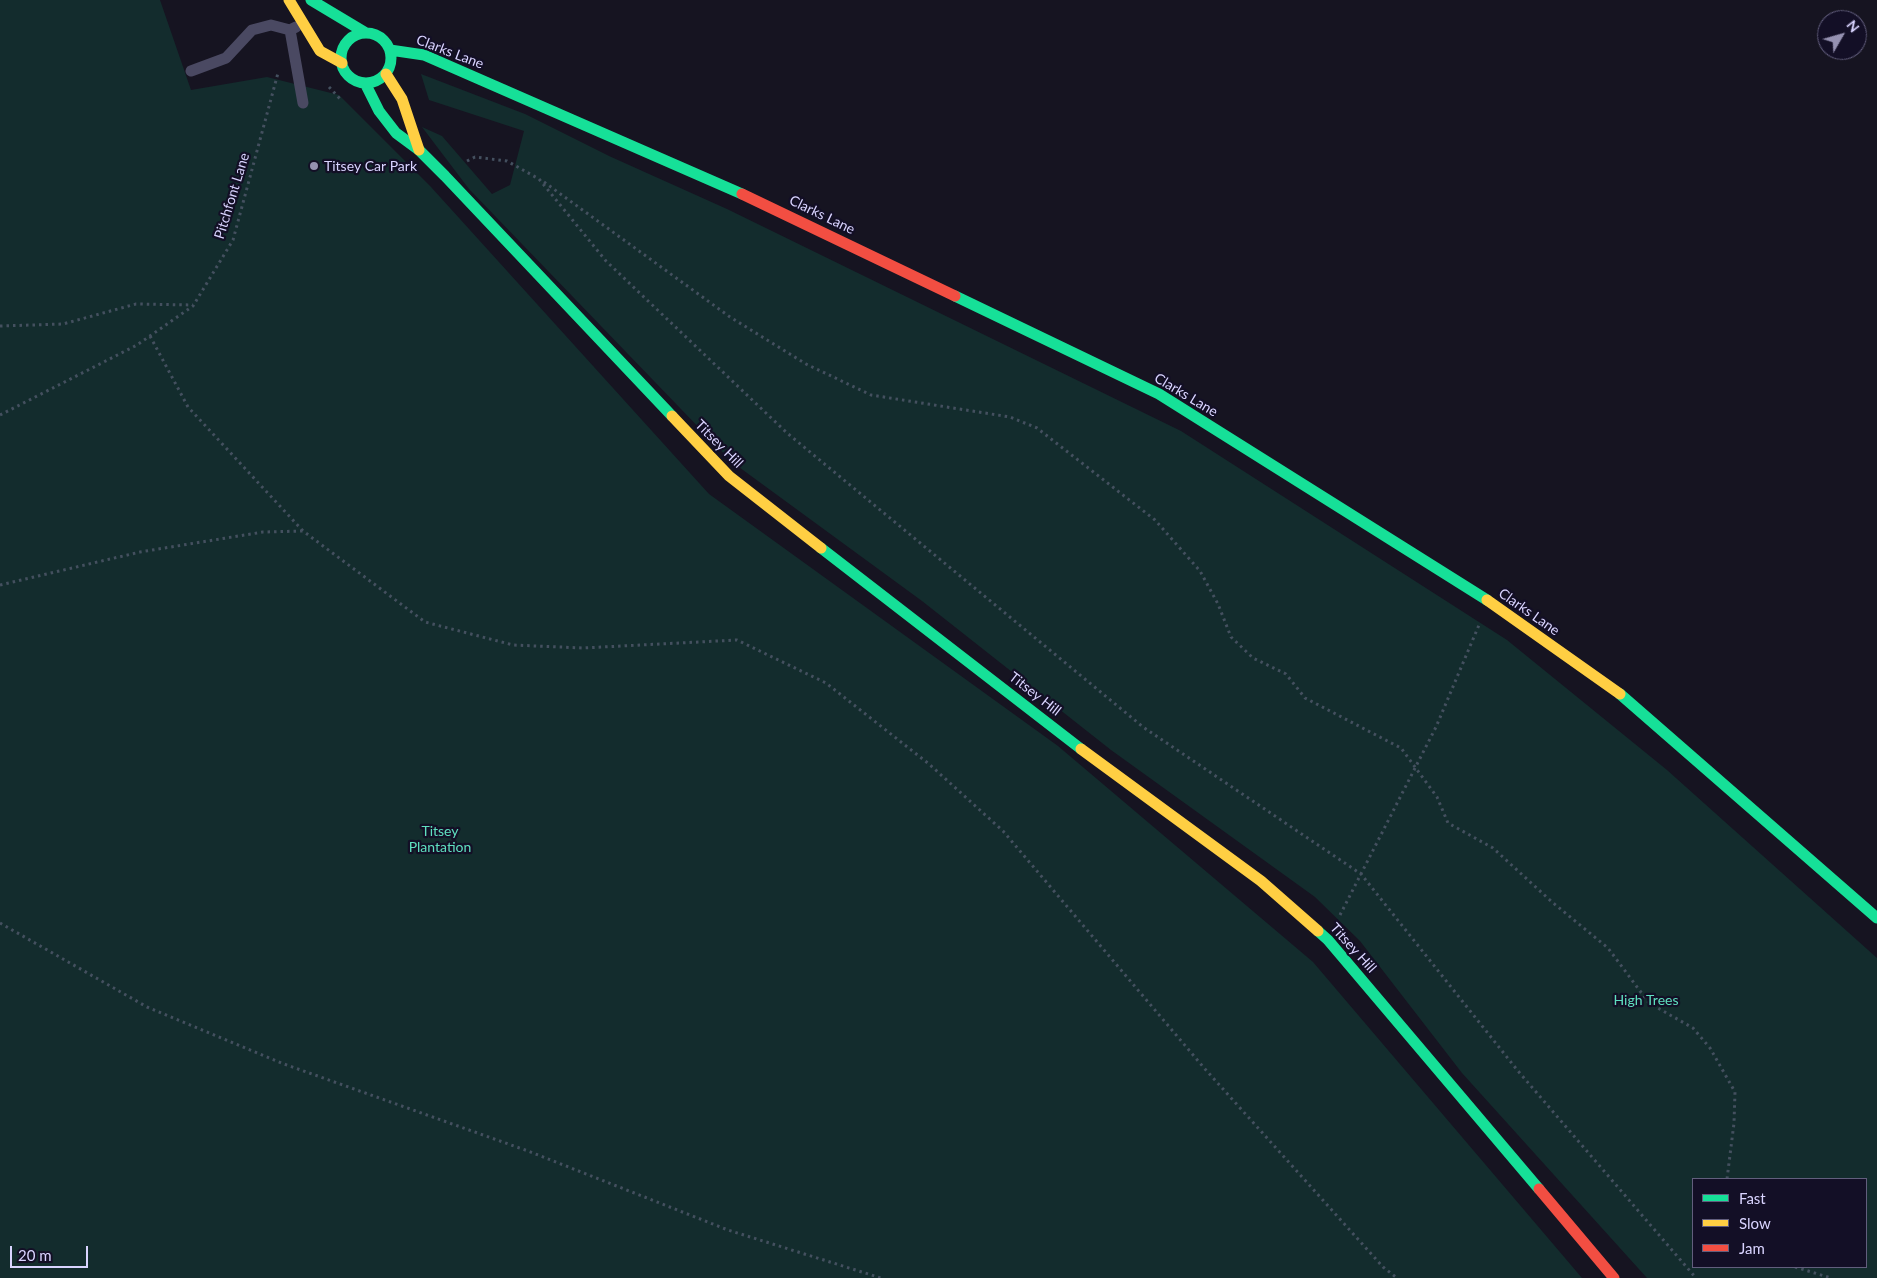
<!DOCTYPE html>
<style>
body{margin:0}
#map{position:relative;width:1877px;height:1278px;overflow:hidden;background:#161421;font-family:Lato,sans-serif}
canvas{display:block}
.legend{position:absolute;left:1692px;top:1178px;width:175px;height:90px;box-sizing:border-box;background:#130f26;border:1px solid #625e7d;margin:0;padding:6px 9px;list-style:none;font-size:15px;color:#d9d4ff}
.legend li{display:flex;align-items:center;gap:10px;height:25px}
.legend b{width:25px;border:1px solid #625e7d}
.north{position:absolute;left:1817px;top:10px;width:50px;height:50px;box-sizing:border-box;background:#130f26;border:1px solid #625e7d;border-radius:50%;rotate:52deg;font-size:14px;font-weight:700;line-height:20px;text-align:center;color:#d9d4ff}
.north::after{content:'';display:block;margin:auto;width:18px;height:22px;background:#9591b1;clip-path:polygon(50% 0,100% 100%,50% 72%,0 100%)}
.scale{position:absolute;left:10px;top:1246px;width:78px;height:22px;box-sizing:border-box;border:2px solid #d9d4ff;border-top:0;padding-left:6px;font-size:15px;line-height:18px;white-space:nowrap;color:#d9d4ff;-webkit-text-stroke:4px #130f26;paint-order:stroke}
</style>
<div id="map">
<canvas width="1877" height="1278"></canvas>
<ul class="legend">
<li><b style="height:6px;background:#16e098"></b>Fast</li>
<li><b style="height:6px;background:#ffcf43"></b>Slow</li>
<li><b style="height:6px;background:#f24e42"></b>Jam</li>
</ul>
<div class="north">N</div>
<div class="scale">20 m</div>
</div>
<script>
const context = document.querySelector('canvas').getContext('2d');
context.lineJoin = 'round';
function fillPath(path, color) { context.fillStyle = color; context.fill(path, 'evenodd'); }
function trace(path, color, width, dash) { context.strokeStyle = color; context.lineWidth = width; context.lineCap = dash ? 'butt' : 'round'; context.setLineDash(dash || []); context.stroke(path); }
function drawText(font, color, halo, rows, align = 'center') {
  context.font = font + ' Lato,sans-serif'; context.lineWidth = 4.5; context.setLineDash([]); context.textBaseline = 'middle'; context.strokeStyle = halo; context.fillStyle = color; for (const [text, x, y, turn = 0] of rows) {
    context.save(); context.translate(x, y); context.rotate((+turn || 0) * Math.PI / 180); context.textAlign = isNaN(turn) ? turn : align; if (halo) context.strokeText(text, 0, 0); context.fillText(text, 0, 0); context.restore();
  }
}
fillPath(new Path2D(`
 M0,0H160L191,90L267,77L339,95L431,187L709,494L1058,746L1313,962L1582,1278H0Z
 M421,74L525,114L609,156L727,209L1181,431L1507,640L1667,770L1877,958V1278H1647L1462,1073L1360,941L1315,897L1111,750L922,601L732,462L469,189L422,127L442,136L492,194L510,185L524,131L429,100ZM1693,1179H1866V1267H1693Z`), '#132c2d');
trace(new Path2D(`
 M329,87L342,101
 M467,161L475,157L507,161L539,179L606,261L787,433L1143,727L1361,874L1518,1071L1696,1278
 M544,182L730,317L806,364L871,395L1010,417L1037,428L1155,520L1200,571L1218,604L1231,637L1253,658L1286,674L1305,698L1401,748L1437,797L1448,823L1493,848L1552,902L1608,948L1649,1003L1693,1028L1710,1048L1735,1092L1734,1123L1727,1179
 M0,326L63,324L136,304L193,305
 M150,336L188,407L303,531L425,622L513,645L583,648L737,640L826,683L929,764L1003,831L1205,1069L1383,1267L1397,1278
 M0,415L137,345L193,306L233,240L278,73
 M0,585L140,552L263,532L303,531
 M1340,915L1436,727L1479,625
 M0,923L147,1007L284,1064L528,1151L728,1230L881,1278
 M1795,1267L1831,1278`), '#44505f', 3, [2.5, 4]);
trace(new Path2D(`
 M296,27L290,30L303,103
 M191,71L226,58L252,30L271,25L290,30`), '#4a4962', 11);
trace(new Path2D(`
 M311,0L366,33
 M341 58a25 25 0 1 1 50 0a25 25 0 1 1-50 0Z
 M390,50L424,55L742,194
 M365,83L379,111L396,133L419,150L445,176L672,416
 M955,296L1159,394L1487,600
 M821,548L1081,749
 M1620,694L1877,918
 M1318,931L1328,940L1539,1189`), '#16e098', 11);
trace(new Path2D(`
 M289,0L320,51L342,63
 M386,74L402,99L419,150
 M672,416L729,476L821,548
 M1487,600L1620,694
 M1081,749L1261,881L1318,931`), '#ffcf43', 11);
trace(new Path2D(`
 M742,194L955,296
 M1539,1189L1614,1278`), '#f24e42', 11);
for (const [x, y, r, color] of [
 [314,166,5,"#9591b1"]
]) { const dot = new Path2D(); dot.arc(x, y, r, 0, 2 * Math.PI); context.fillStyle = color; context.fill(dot); trace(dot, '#130f26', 2); }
drawText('14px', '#d9d4ff', '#130f26', [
 ["Clarks Lane",450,52,21],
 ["Pitchfont Lane",232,196,-73],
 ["Clarks Lane",822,215,26],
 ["Clarks Lane",1186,395,31],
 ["Titsey Hill",719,444,45],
 ["Clarks Lane",1529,612,35],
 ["Titsey Hill",1035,694,38],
 ["Titsey Hill",1353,948,48]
]);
drawText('14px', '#d9d4ff', '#130f26', [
 ["Titsey Car Park",324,166]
], 'left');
drawText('14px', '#5fe0c0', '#130f26', [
 ["Titsey",440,831],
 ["Plantation",440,847],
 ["High Trees",1646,1000]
]);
</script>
